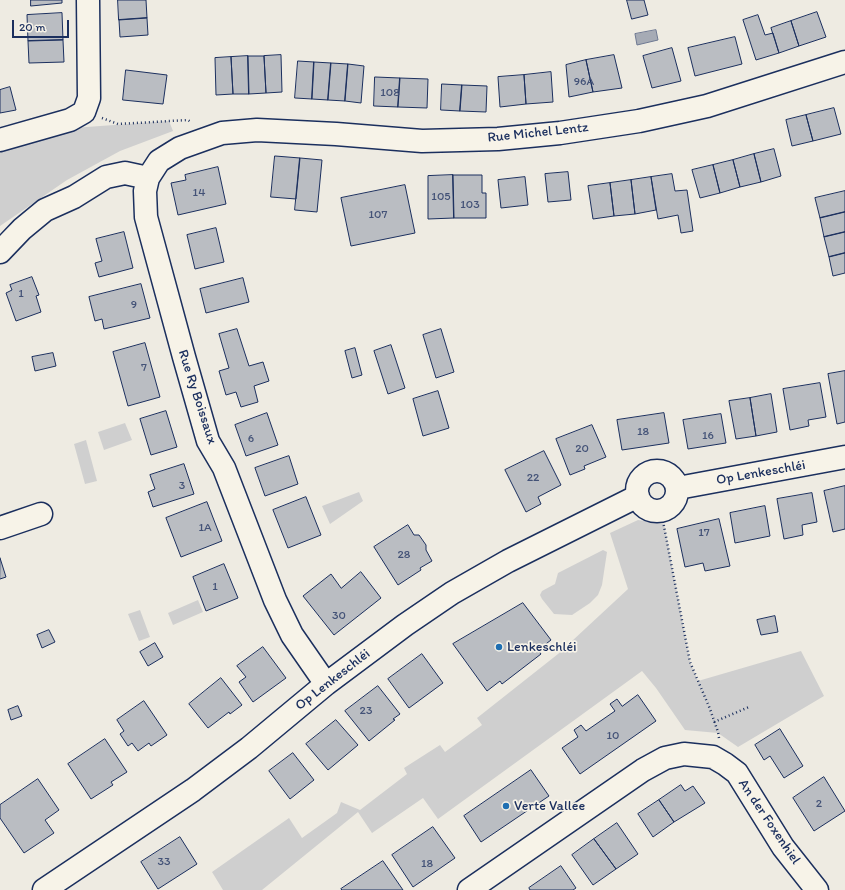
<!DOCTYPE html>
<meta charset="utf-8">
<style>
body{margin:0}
#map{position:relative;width:845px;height:890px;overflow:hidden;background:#eeebe2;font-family:Itim,sans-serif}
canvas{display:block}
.scale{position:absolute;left:12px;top:20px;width:57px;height:18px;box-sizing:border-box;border:2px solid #1b2f5e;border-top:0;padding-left:5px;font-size:12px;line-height:14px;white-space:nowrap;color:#1b2f5e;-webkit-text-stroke:3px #f7f3e8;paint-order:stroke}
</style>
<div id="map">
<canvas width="845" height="890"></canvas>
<div class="scale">20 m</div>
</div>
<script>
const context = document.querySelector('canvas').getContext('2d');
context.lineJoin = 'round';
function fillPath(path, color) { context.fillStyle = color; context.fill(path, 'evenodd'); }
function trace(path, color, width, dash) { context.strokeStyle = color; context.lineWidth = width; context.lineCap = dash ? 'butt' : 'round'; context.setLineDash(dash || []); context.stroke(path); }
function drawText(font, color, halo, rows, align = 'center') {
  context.font = font + ' Itim,sans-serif'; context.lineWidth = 3.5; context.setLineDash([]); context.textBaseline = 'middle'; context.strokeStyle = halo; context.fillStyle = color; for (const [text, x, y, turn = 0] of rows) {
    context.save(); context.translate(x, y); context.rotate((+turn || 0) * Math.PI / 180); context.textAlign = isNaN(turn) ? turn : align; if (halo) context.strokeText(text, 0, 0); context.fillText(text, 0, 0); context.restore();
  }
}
fillPath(new Path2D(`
 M169,121L173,131L120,151L67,180L0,226V149L73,128Z
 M125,423L132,440L104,450L98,432Z
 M86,440L97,481L85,484L74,444Z
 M359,492L363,501L330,524L322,506Z
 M638,520L664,524L690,662L698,681L801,651L824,696L738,747L718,733L685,730L656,688L642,671L438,819L423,798L372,833L358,812L262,890H223L212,872L289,818L302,838L337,813L341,802L360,810L407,774L404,768L440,745L445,752L482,725L477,718L558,654L628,589L610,533Z
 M603,550L607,552L602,585L598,595L590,603L572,615L554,614L542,599L540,595L542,591L555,584L558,573Z
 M198,600L203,612L173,625L168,613Z
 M140,610L150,637L139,641L128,614Z`), '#cfcfcf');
const water = new Path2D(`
 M656,30L658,40L637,45L635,34Z`);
fillPath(water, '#a6abb5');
trace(water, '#6e7992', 1);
const building = new Path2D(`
 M31,0H62V3L31,6Z
 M118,0H146L147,18L119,20Z
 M627,0H644L648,15L632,19Z
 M817,12L826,37L799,46L791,21Z
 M62,13L63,40L28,41L27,15Z
 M758,15L765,35L773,33L779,53L756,60L743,20Z
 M147,18L148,35L120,37L119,20Z
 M791,21L799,46L779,53L771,28Z
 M735,37L742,64L695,76L688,48Z
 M63,40L64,62L29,63L28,41Z
 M672,48L681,81L652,88L643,56Z
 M281,55L282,92L266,93L264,56Z
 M614,55L622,88L593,92L586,60Z
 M248,56H264L266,93L249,94Z
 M248,56L249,94H233L231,57Z
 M231,57L233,94L216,95L215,58Z
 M586,60L593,92L569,97L566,65Z
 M298,61L314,62L312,99L295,98Z
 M314,62L331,63L328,100L312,99Z
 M331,63L348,64L345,101L328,100Z
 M348,64L364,66L361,103L345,101Z
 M126,70L167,75L163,104L123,100Z
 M551,72L553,102L526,104L524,75Z
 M524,75L526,104L500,107L498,77Z
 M375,77L400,78L398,107L374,106Z
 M400,78L428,79L427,108L398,107Z
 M442,84L462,85L460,111L441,110Z
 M462,85L487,86L486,112L460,111Z
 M10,87L16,110L0,113V90Z
 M834,108L841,134L813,141L806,115Z
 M806,115L813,141L792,146L786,120Z
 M774,149L781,176L761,182L754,154Z
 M754,154L761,182L740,187L733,160Z
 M275,156L300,158L296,199L271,197Z
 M300,158L322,160L317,212L295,210Z
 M733,160L740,187L720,193L713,165Z
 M713,165L720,193L700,198L692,170Z
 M218,167L226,204L178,215L171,183L186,180L185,175Z
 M568,172L571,200L548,202L545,174Z
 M672,174L675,191L687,190L693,231L681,233L678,215L658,219L651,177Z
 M453,175H482V193H486V218H454Z
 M453,175L454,218L428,219V176Z
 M525,177L528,205L501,208L498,180Z
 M651,177L656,210L635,214L631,180Z
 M631,180L635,214L614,216L610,183Z
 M610,183L614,216L593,219L588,186Z
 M405,185L415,233L351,246L341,198Z
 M845,191V212L820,218L815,198Z
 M845,212V232L824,237L820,218Z
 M216,228L224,262L195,269L187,235Z
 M124,232L133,268L99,277L95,263L102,261L96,239Z
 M845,232V253L829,257L824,237Z
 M845,253V273L833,276L829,257Z
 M32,277L39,295L36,296L41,312L16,321L6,293L12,290L10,285Z
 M243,278L249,302L206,313L200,289Z
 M141,284L150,318L104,329L102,319L95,321L89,297Z
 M237,329L249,366L263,362L269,381L254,386L258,402L241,407L236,392L226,395L219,371L229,368L219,334Z
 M441,329L454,372L436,378L423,335Z
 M145,343L160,397L128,406L113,352Z
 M391,345L405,388L388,394L374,351Z
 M355,348L362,375L352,378L345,351Z
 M53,353L56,366L35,371L32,357Z
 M845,371V422L837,424L828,374Z
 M820,383L826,417L808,420L809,426L790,430L783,389Z
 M438,391L449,428L423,436L413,399Z
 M771,394L777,432L756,436L750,398Z
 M750,398L756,436L736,439L729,401Z
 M166,411L177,447L151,455L140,419Z
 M267,413L278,445L246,456L235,425Z
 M664,413L669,443L622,450L617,420Z
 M721,414L726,443L688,449L683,420Z
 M592,425L606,457L584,466L585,469L570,475L556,439Z
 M544,451L561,485L538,497L541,504L526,512L505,470Z
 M289,456L298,484L265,496L255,468Z
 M184,464L194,494L153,507L148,492L155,489L150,475Z
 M845,486V529L833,532L824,491Z
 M812,493L817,522L802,525L803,535L784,539L777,499Z
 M306,497L321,535L288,548L273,510Z
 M207,502L222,541L181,557L166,518Z
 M765,506L770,536L735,543L730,513Z
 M719,519L730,566L705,571L703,563L685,567L677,529Z
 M408,525L414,535H419L426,545V550L432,561L420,568L421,570L398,585L374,547Z
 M0,558L6,577L0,579Z
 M224,564L238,598L206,611L193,577Z
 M361,572L381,598L334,635L303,596L331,574L341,588Z
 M523,603L551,640L538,650L541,654L502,684L500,681L487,691L453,644Z
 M775,616L778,632L761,635L757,620Z
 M49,630L55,642L42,648L37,635Z
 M155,643L163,657L148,666L140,652Z
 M263,647L286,678L253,702L239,682L246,677L237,666Z
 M422,654L443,683L409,708L388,679Z
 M221,678L242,705L230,714L229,712L208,728L189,704Z
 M378,686L400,714L393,719L395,720L369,741L345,711Z
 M638,695L656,721L580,774L562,748L578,737L574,730L581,725L586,731L615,711L610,704L617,699L622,706Z
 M144,701L167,735L151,746L149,743L138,751L132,743L128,746L120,734L124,731L117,720Z
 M18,706L22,716L11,720L8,710Z
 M336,720L358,745L328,770L306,744Z
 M780,729L803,766L784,778L770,756L764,760L755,745Z
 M105,739L127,772L111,782L113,785L91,799L68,764Z
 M293,753L314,780L290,799L269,771Z
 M531,770L549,796L481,842L464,816Z
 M824,777L845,811L814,831L793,798Z
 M38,779L59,810L45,820L54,833L24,853L0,818V805Z
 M681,785L685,791L693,786L705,803L674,822L659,800Z
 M659,800L674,822L653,837L638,814Z
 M617,823L638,854L616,869L594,839Z
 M433,827L455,858L413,887L392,855Z
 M180,837L197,864L158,889L141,862Z
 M594,839L616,869L593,885L572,855Z
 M383,861L403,890H342L341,889Z
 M561,866L576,888L573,890H530L529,888Z`);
fillPath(building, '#babdc2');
trace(building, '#1b2f5e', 1);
const minor = new Path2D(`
 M0,140L70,120L84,112L89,98L88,0
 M0,252L22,229L45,210L74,197L106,177L125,173L148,178
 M637 491a20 20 0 1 1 40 0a20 20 0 1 1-40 0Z
 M678,488L845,457
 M0,528L41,514
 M326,684L292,635L275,600L224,468L208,441L184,357L146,217L145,191L148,178L159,161L180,148L222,133L257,130L336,134L422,141L498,139L560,133L639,121L707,106L845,62
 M44,890L193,790L249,748L326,684L405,625L452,593L508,561L638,496
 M469,890L643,770L665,758L684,754L713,757L725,764L737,773L783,847L817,890`);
trace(minor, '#1b2f5e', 25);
trace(new Path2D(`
 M102,118L118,124L188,120L191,122
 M663,521L690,662L710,709L718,732L719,738
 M714,722L749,707`), '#1b2f5e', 2.5, [1, 3]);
trace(minor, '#f7f3e8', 22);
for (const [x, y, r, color] of [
 [499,647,4,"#1f6fb2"],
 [506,806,4,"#1f6fb2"]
]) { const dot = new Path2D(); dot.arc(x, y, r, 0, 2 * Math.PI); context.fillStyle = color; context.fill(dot); trace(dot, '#f7f3e8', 1.5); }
drawText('12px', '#435277', null, [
 ["96A",584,82],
 ["108",390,93],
 ["14",199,193],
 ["105",441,197],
 ["103",470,205],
 ["107",378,215],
 ["1",21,294],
 ["9",134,305],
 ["7",144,368],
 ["18",643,432],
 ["16",708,436],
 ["6",251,439],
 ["20",582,449],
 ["22",533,478],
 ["3",182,486],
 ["1A",205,528],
 ["17",704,533],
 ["28",404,555],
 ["1",215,587],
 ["30",339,616],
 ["23",366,711],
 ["10",613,736],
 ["2",819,804],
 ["33",164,862],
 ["18",427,864]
]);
drawText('14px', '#1b2f5e', '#f7f3e8', [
 ["Rue Michel Lentz",538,133,-6],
 ["Rue Ry Boissaux",197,397,72],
 ["Op Lenkeschléi",761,473,-10],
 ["Op Lenkeschléi",333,680,-38],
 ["An der Foxenhiel",769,822,56]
]);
drawText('14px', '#1b2f5e', '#f7f3e8', [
 ["Lenkeschléi",507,647],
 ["Verte Vallee",514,806]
], 'left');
</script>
